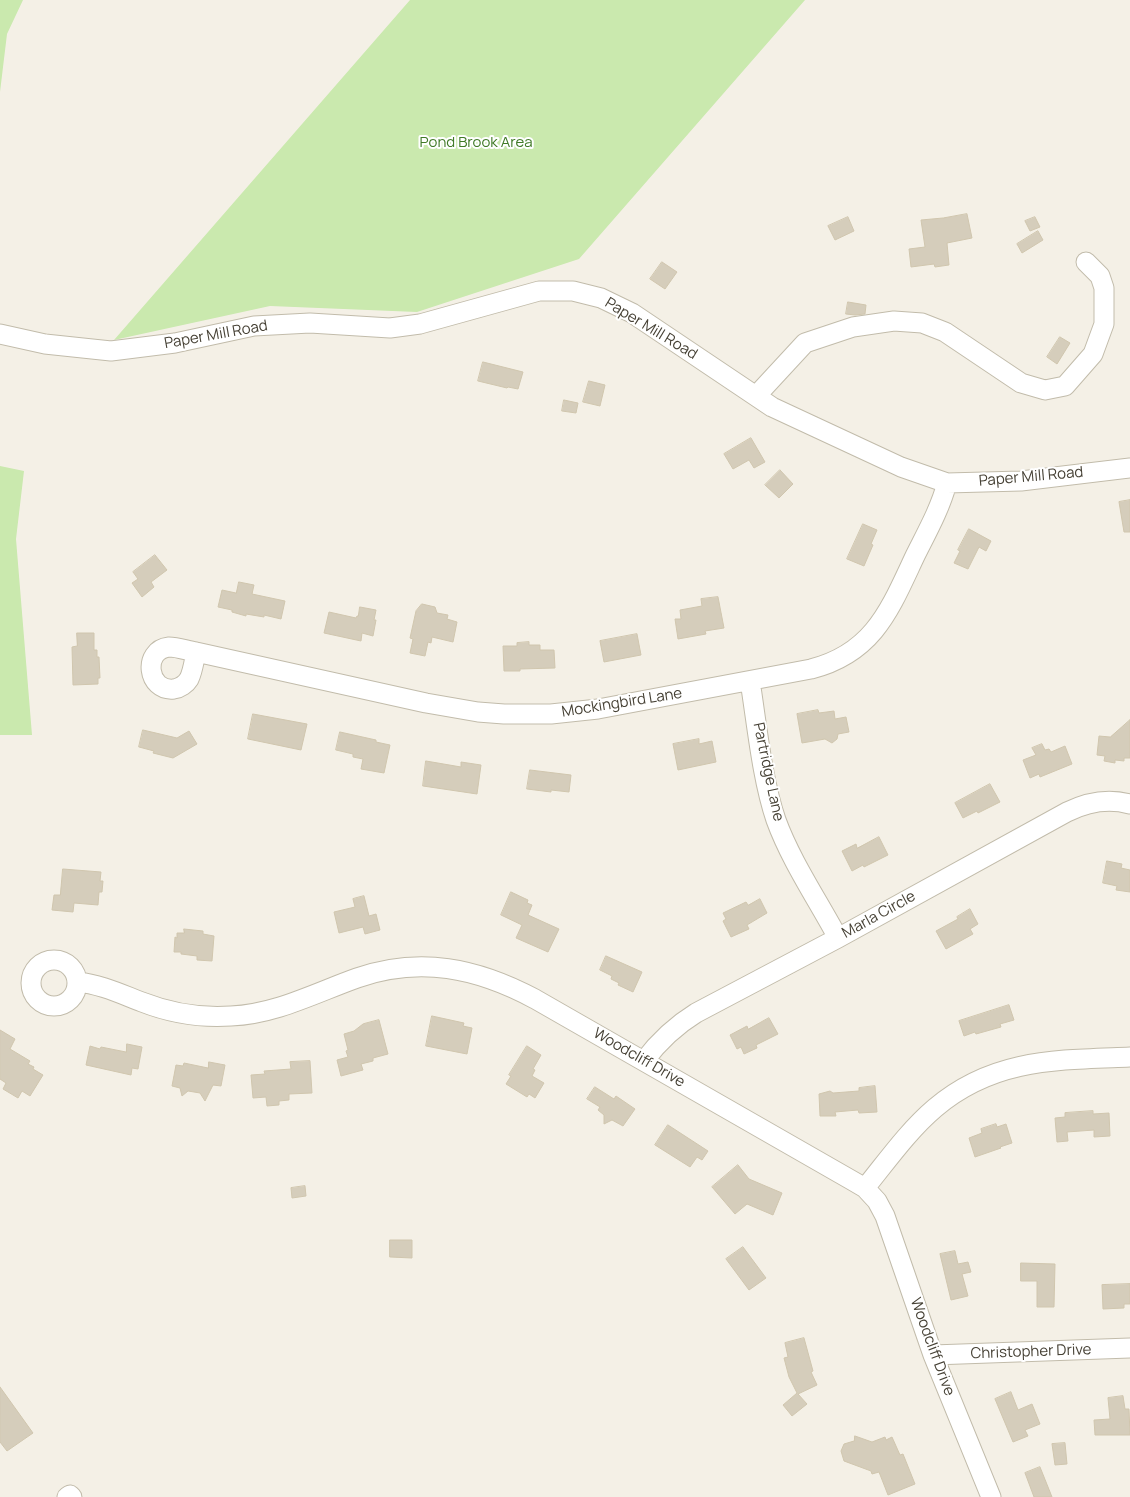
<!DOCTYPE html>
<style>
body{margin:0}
canvas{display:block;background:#f4f0e6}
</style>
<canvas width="1130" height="1497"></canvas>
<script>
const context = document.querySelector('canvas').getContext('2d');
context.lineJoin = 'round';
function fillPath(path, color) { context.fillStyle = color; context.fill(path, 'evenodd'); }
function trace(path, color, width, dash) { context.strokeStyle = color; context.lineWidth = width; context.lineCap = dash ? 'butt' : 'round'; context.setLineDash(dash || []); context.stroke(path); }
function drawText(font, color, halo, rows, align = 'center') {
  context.font = font + ' Manrope,sans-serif'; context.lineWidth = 4; context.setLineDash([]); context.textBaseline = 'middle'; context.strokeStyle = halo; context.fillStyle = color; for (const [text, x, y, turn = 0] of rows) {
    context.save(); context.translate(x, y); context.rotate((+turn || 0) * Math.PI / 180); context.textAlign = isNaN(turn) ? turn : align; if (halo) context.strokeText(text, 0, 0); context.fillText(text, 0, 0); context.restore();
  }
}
fillPath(new Path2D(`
 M0,0H23L7,34L0,92Z
 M410,0H805L579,259L417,312L270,306L114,340Z
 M0,466L24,471L16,539L32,735H0Z`), '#cae9ae');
const building = new Path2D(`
 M967,214L972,238L947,243L949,265L935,267L934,264L911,267L909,249L925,247L921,220L943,218Z
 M848,217L854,231L835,240L828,226Z
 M1035,217L1040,227L1030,231L1025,221Z
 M1038,231L1043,240L1022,253L1017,244Z
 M662,262L677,272L665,289L650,279Z
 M848,302L866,305L865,314L855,315L846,314Z
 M1060,337L1070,343L1057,364L1047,357Z
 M483,362L523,372L518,389L508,387L507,388L478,381Z
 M589,381L605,385L600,406L583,402Z
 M564,400L578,403L576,413L562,411Z
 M751,438L765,462L754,468L749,460L733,469L724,454Z
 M780,470L793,484L779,498L765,485Z
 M1130,500V532H1124L1119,502Z
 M863,524L877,530L871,544L873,545L864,566L847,559Z
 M969,529L991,541L986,551L979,547L968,569L954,563L960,551L958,550Z
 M155,555L167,570L151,582L154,587L142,597L132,583L138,579L133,572Z
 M239,582L254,585L252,594L285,601L281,619L264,615V617L246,614V616L232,612V610L218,607L222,590L236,593Z
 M718,597L724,628L705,631L706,634L678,639L675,619H681L680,610L702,606L701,599Z
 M422,604L435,607L437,613L448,615L447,619L457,622L453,642L432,637L431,643L428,642L425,656L410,653L413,639L410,638L416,611Z
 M360,607L376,610L374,620H376L373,636L362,633L361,641L324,633L329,612L356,618L357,616H358Z
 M77,633H94V650H97V657H99L100,678H98V684L73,685L72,647L77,646Z
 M637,634L641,655L604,662L600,641Z
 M529,642V645H540V650H554L555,668L520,669V671H504L503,646H517V643Z
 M818,710L819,713L834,711L835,719L846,717L849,732L838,734L837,739L832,743L825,739L802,743L797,714Z
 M253,714L307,724L301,750L248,739Z
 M1130,720V758H1124V761L1115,760V763L1104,761L1105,756L1097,755L1099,736L1110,737Z
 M143,730L177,738L189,731L197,744L173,758L153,753L154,751L139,747Z
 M340,732L376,740V742L390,745L384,773L361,769L363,759L353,757V754L336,750Z
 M699,739V744L712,741L716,762L678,770L673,744Z
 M1042,744L1045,750L1049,749L1051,752L1065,746L1072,764L1040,777L1039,774L1030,778L1023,760L1036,755L1032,748Z
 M426,761L461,767V762L481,765L477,794L423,786Z
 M530,770L571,775L569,792L551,790V792L527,789Z
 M990,784L1000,802L978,813L977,811L963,818L955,803Z
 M879,837L888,855L864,867L863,865L852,871L842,851L856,844L857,848Z
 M1107,861L1122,864L1121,868L1130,870V892L1116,890L1117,886L1103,883Z
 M63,869L101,872L100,881H103L102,892H99L98,905L74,903L73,912L52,910L54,895H60Z
 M511,892L528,900L527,903L532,905L528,915L559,929L548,952L516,938L522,925L501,915Z
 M364,896L369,916L376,914L380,930L365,934L363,927L339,933L334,912L355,907L353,899Z
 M760,899L767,913L747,925L749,929L731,937L723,921L726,919L723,913L746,902L748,905Z
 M970,909L978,924L970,929L973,934L946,949L936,931L958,919L957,917Z
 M184,929L203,931V934L214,936L212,961L197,960V956L181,954V952H174L175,937L177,938V933H184Z
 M606,956L642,972L633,992L618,985L619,983L611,979L612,976L600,970Z
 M1009,1005L1014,1020L1000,1024L1001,1027L976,1034L975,1032L964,1036L959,1021Z
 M432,1016L464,1023L463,1026L472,1028L467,1054L426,1046Z
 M769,1018L778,1034L756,1045L757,1048L744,1054L741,1047L737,1049L730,1035L747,1026L748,1029Z
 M379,1020L388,1054L373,1058V1061L361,1064L363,1070L341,1076L337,1060L348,1057L346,1051L348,1050L344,1034L354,1031L363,1024Z
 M0,1030L15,1039L10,1049L30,1061L28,1064L34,1067L33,1069L43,1075L30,1096L22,1091L18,1098L3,1089L6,1083L0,1079Z
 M127,1044L142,1047L138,1069L132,1068L131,1075L86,1065L90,1046L100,1049L101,1047L126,1052Z
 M527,1046L541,1055L533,1069L535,1070L532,1076L544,1083L535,1098L529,1094L527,1097L506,1084L511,1076L509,1075Z
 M310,1061L312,1093L289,1094V1100L279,1101V1105L267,1106L266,1097L253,1098L251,1075L265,1074L264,1071L291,1069L290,1062Z
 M209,1062L225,1065L221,1086L213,1085L205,1101L200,1093L188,1091L182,1096L180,1088L172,1086L176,1065L183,1066L184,1063L208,1068Z
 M875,1086L877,1112L859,1113L858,1110L835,1112L836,1116H820L819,1094L830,1091L833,1093L859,1091V1088Z
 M595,1087L614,1099L616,1096L635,1109L623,1126L612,1120L604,1124V1115L598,1110L600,1107L587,1099Z
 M1093,1111V1114L1109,1113L1110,1136L1094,1137V1130L1067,1132L1068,1141L1057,1142L1055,1118L1065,1117V1113Z
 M996,1124L997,1127L1006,1124L1012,1143L1000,1147L1001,1148L975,1157L969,1138L982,1133L981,1129Z
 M668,1125L708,1151L702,1160L697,1157L690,1167L655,1145Z
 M738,1165L749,1179L782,1193L773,1215L747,1204L735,1214L712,1187Z
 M305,1186L306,1196L292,1198L291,1188Z
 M390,1240H412V1258L390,1257Z
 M743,1247L766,1278L749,1290L726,1259Z
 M955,1251L958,1264L968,1262L971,1272L962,1274L968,1296L951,1300L940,1254Z
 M1021,1263L1055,1264L1054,1307H1037V1281H1021Z
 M1130,1284V1304H1124V1308L1103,1309L1102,1285Z
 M804,1338L813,1371L811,1372L817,1385L798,1394L807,1404L792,1416L783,1405L797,1393L789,1377L784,1358L788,1357L785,1343Z
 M0,1387L33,1433L7,1451L0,1442Z
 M1011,1392L1018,1410L1032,1404L1040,1424L1025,1430L1028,1436L1013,1442L995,1399Z
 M1123,1396L1125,1409H1129L1130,1435H1095L1094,1420L1110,1419L1108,1398Z
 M855,1436L872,1442L885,1437L886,1440L892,1437L900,1455L903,1454L915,1484L888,1495L879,1472L872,1474L871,1471L844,1461L841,1451L844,1444L854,1441Z
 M1065,1443L1067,1464L1055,1465L1052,1444Z
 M1040,1467L1052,1497H1034L1025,1473Z`);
fillPath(building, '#d5cdbb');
trace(building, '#d0c6ae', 1);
const minor = new Path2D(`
 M0,334L45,344L111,351L175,343L254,326L310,323L390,328L420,324L539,291H573L601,298L632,313L772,407L901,467L947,483L1021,481L1130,468
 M756,396L805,343L853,327L894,321L922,323L945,332L1021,383L1045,390L1065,386L1093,354L1104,324V288L1100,276L1086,262
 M196,652C194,661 193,671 189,679C186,684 180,688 174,689C147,692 142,650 169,647C178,647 188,651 196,652L426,703L478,712L504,714H551L598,709L811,669C874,653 890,609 915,556C927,532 940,509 947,483
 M750,681C757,725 762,779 776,820C791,861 817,899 838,938
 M31 983a23 23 0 1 1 46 0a23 23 0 1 1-46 0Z
 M77,982C100,984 121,994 142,1002C170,1013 201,1018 231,1016C276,1014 315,993 357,978C420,956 477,968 535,999L853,1181L865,1188L877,1201L885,1216L933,1355L991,1497
 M644,1061C659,1041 675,1026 696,1013L838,938L1067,812C1087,802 1108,798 1130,804
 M865,1188C887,1161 908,1131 935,1108C994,1058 1058,1060 1130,1057
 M933,1355L1130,1348
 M67,1497L70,1495L72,1497`);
trace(minor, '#c2bcab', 21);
trace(minor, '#fff', 19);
drawText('15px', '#407a27', '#fff', [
 ["Pond Brook Area",476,143]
]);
drawText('15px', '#464135', '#fff', [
 ["Paper Mill Road",651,329,31],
 ["Paper Mill Road",216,335,-10],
 ["Paper Mill Road",1031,477,-5],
 ["Mockingbird Lane",622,703,-9],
 ["Partridge Lane",768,772,78],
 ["Marla Circle",879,915,-29],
 ["Woodcliff Drive",639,1058,30],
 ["Woodcliff Drive",932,1347,70],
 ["Christopher Drive",1031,1352,-2]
]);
</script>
